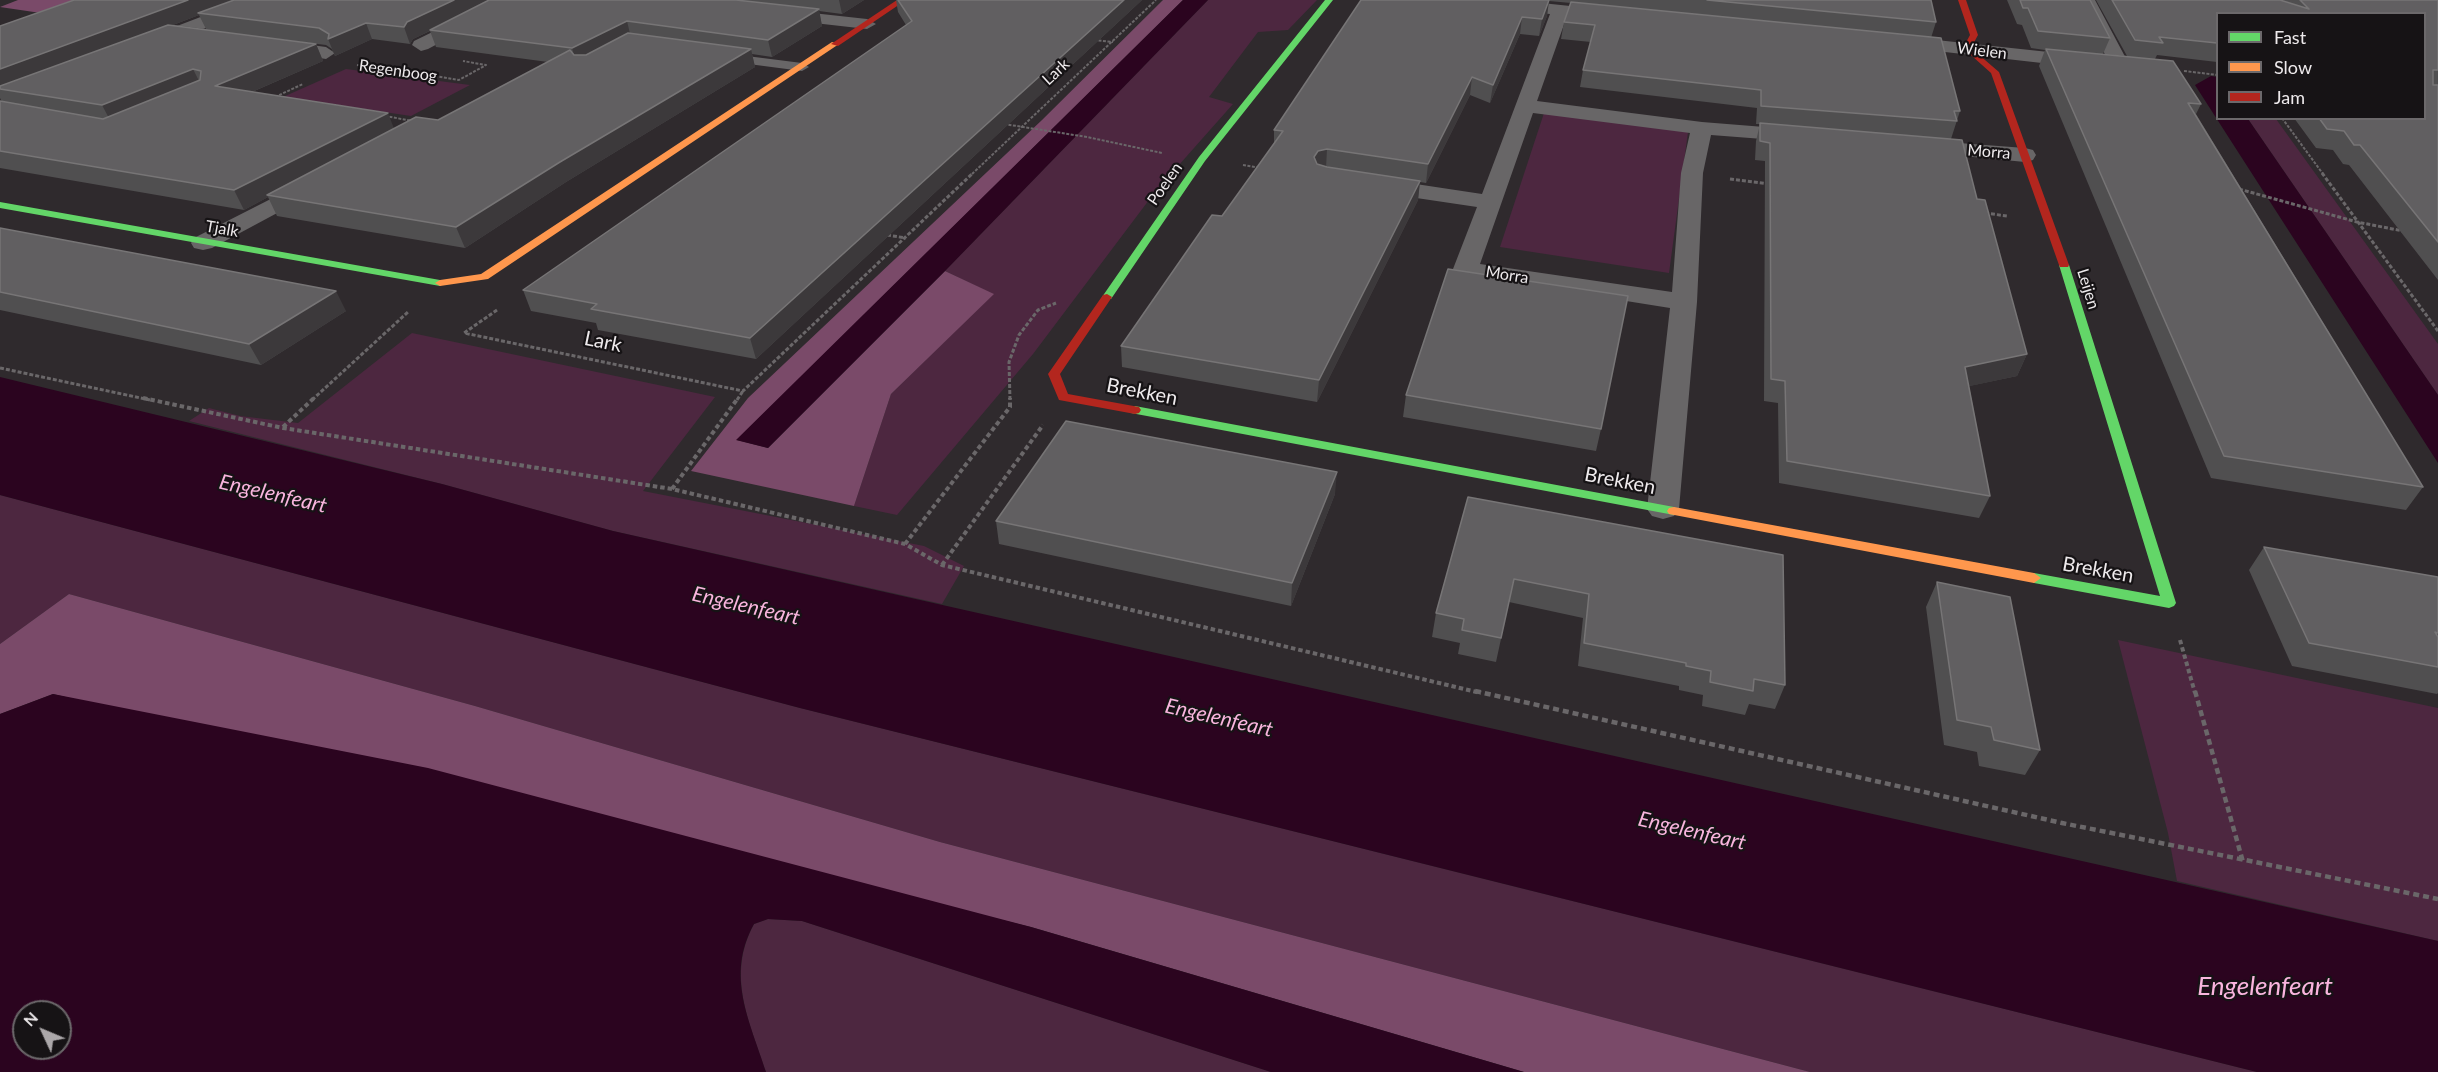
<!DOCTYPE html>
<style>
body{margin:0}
#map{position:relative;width:2438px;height:1072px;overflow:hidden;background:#2f2a2d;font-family:Lato,sans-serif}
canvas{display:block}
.legend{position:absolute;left:2216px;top:12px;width:210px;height:108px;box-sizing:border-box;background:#161315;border:2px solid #6c696b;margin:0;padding:8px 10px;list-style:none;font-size:18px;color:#eeeaec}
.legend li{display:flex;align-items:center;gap:12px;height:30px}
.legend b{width:30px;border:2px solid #6c696b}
.north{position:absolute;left:12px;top:1000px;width:60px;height:60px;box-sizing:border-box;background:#161315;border:2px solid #6c696b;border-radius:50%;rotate:314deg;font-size:16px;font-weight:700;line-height:24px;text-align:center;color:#eeeaec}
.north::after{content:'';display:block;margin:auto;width:21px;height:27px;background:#aba7a9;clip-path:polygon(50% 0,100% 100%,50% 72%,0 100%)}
</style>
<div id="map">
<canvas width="2438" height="1072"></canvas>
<ul class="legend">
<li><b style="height:8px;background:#63d668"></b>Fast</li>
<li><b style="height:8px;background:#ff974d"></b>Slow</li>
<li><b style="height:8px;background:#b3261e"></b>Jam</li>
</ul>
<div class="north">N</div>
</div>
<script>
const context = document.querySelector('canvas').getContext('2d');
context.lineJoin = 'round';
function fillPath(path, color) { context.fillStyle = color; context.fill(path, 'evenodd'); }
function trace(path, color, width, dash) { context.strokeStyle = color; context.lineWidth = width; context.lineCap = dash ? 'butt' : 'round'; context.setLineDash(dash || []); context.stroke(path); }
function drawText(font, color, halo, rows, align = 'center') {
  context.font = font + ' Lato,sans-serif'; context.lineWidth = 4.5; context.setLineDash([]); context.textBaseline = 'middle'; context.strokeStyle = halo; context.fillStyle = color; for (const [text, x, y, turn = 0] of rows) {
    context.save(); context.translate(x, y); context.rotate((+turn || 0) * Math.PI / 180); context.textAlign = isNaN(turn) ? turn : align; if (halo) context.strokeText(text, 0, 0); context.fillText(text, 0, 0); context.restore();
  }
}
fillPath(new Path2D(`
 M1208,0H1317L1288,30L1258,32L1209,97L1233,104L1155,192L1033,354L897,515L854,506L891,394L993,294L945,271Z
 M346,69L470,85L411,116L283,97Z
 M1544,113L1688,132L1669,273L1500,247Z
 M2248,119H2276L2438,344V395Z
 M412,333L715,397L643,491L924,546L964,566L942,604L613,531L442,484L189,421L209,408L240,416L298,423Z
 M0,495L800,708L2257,1072H1810L940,842L475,706L69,594L0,644Z
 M2118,640L2438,708V941L2177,881L2168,833Z
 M768,919L802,921L1271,1072H766C749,1021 726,975 754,924Z`), '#4d2740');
fillPath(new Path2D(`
 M18,0H87L149,29L0,7Z
 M1163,0H1183L737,440L768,448L945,271L994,294L891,394L854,506L691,471L748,398L1042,120Z
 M69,594L475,706L940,842L1810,1072H1524L1031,927L53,694L0,714V644Z`), '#7a4a69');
fillPath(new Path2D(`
 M1183,0H1208L945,271L768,448L736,440Z
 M2211,76L2217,77L2218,118L2248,119L2438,395V463L2195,85Z
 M0,377L442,484L613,531L2438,941V1072H2257L800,708L0,495Z
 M53,694L428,768L1031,927L1524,1072H1271L802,921L768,919L754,924C725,976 750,1021 766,1072H0V714ZM24,1012H60V1048H24Z`), '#2b041f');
trace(new Path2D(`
 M1094,40L1113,42
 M357,65L400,71
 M2184,71L2218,75
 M435,76L459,80L486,65L463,61
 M275,97L303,84
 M385,116L413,121
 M2282,118L2323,174
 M1004,124L1087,137L1162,153
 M1243,165L1260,168
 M972,174L1156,0`), '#6a6769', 2, [3, 1.5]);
trace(new Path2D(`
 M2322,173L2438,331
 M1730,179L1770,184
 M2239,189L2357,222L2403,231
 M1985,213L2007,216
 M887,235L906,238
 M497,310L464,333L743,391L973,173
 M0,368L150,400
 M312,400L408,312
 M737,400L743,391
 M1010,400L1009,362L1019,335L1038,310L1056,303`), '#6a6769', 3, [4, 2]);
trace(new Path2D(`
 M143,398L283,428L672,489L905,544L942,565L1481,693
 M283,427L314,398
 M672,489L738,398
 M905,544L1010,407V398
 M942,565L1043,425
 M2180,640L2195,693`), '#6a6769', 4, [4.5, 3]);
trace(new Path2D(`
 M1475,691L2062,823L2438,899
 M2195,691L2243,862`), '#6a6769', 4.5, [6, 4]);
fillPath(new Path2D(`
 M723,53L802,63L809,67L802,71L718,60V54Z`), '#686667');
fillPath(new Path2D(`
 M245,0H270L267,4L157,47L150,49L141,43L143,39Z
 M498,0H520L428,49L421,51L412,45L414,41Z
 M1451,0H1513L1618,11L1621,15L1612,20L1567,16L1537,101L1702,122L1802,130L1809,132L1813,136L1809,140L1802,142L1711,135L1703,173L1697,302L1679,509L1674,516L1663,519L1652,516L1647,509L1670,308L1457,274L1453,269L1477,207L1376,192L1368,190L1365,185L1368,180L1376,178L1482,194L1550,14L1460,5ZM1533,113L1690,133L1681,173L1672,292L1480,264Z
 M2077,0H2095L2130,66L2127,70H2113Z
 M776,9L867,19L876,24L867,29L770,18L767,14Z
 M1899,36L2086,56L2096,62L2086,68L1892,46L1890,42Z
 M274,40L326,47L335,53L326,59L267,50L265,46Z
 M1919,140L2025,148L2033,150L2036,155L2033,160L2025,162L1911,151L1908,146L1911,141Z
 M312,178L320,180L323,185L320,190L212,248L203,250L194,248L191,243L194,238Z`), '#686667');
fillPath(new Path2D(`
 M1325,0H1333L1205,161L1111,299H1103L1102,297L1199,157Z
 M0,202L440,280L445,283L440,286L0,208Z
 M2064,262L2069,265L2176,603L2174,606L2169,608L2034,583L2027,578L2034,573L2160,596L2059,265Z
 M1135,406L1674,507L1681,511L1674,515L1131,413L1129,410Z`), '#63d668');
fillPath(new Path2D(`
 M832,42L839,44L488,279L440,286L435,283L440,280L481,274Z
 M1674,507L2034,573L2041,578L2034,583L1669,514L1667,511L1669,508Z`), '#ff974d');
fillPath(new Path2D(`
 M897,0H906L838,46L831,44Z
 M1958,0H1966L1978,35L1971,48L1999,72L2069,265L2068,267H2060L2059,265L1991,73L1963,48L1970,35Z
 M1107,294L1112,297L1060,374L1068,394L1139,407L1141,410L1139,413L1135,414L1059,400L1048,374L1103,295Z`), '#b3261e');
fillPath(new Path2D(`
 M74,0H864L842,14L819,11L822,26L772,57L752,54L755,67L566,182L465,248L277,216L268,197L244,210L0,168V101L2,102L0,98V26ZM199,15L206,29L173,25ZM430,31L436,47L548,62L438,120L394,128L252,92L323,61L316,44L270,38L326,45L332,49L335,56L372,39L410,44L413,39Z
 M896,0H1142L756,359L598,330L596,323L531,311L523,290L906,25L898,12Z
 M1361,0H1931L1936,22L1931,38L1960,111L1951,139L1977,199L2027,354L2017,376L1969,386L1990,496L1979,518L1779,483L1778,403L1764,401L1765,161L1755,160L1756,141L1760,124H1756L1757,108L1580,87L1583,70L1591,42L1561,39L1564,22L1571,3L1549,1L1547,16L1539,36L1520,34L1490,103L1470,95L1426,183L1420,182L1418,200L1317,402L1122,367L1121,346L1222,216L1274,143V130Z
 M2007,0H2090L2110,38L2103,54L2127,56L2096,0H2438V280L2349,165L2343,164L2333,150L2316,148L2294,118H2424L2217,14V62L2157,55L2155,59L2201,104L2196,114L2423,487L2406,510L2211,478L2039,66L2045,50L2031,48L2022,25L2017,24Z
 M0,228L346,311L261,365L0,310Z
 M1406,395L1601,429L1596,451L1403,417Z
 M1335,494L1291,606L999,544L996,521Z
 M1468,497L1785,685L1775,709L1749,704L1745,715L1702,706L1703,695L1679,690V686L1578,666L1583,618L1509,602L1496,662L1458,654L1460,643L1432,637L1436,613Z
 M2264,547L2438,577V693L2437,694L2292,666L2249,570Z
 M1937,582L2040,750L2025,775L1979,766L1977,752L1944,745L1926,607Z`), '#504f50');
fillPath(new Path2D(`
 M188,0H239L198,13L199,15L2,90L0,89V69Z
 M454,0H493L413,39L410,44L404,27L407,22Z
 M839,0H864L842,14Z
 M1124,0H1142L756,359L750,338Z
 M1549,0L1547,16L1539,36L1542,19Z
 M819,9L822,26L772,57L768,40Z
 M1522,17L1520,34L1490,103L1493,85Z
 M627,21L631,38L577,66L572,48Z
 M366,23L372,39L335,56L328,39Z
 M316,44L323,61L224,104L215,86Z
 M751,49L755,67L566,182L465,248L456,227L560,162Z
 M193,69L202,87L112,124L102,105Z
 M1472,77L1470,95L1426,183L1428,164Z
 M388,113L395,131L267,195L268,197L244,210L234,190Z
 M1327,149L1326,168L1317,170L1314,157L1318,151Z
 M1420,181L1418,200L1317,402L1319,380Z
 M336,291L346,311L261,365L249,344Z
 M2027,354L2017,376L1956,389L1965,367Z
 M1337,472L1335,494L1291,606L1292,583Z`), '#3c393b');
const building = new Path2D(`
 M74,0H188L0,69V26Z
 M234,0H454L407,22L404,27L366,23L328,39L329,34L319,28L198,13Z
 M489,0H736L819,9L768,40L627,21L572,48L430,30Z
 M898,0H1124L750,338L591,309L597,304L523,290L912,21Z
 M1361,0H1549L1542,19L1522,17L1493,85L1472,77L1428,164L1327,149L1318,151L1314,157L1317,164L1327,167L1420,181L1319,380L1121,346L1212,215L1222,216L1283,131L1274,130Z
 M1707,0H1931L1936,22Z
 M2020,0H2090L2110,38L2038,31L2028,8H2023Z
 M2112,0H2280L2309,9L2300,0H2438V70H2433V85H2438V242L2360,145H2354L2344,131L2327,129L2319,118H2424V14H2217V43L2159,37L2163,43L2135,40Z
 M1571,2L1941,38L1960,111H1954L1957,121L1761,106V90L1583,70L1595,25L1564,22Z
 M168,25L316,44L215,86L388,113L234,190L0,151V101L103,119L200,80L201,71L193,69L102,105L0,89V86Z
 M628,33L751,49L560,162L456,227L267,195L416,117L438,120L570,50L574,55H586Z
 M2046,49L2173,61L2201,104L2188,103L2423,487L2224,456Z
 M1760,123L1962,140L1977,199L1985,200L2027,354L1965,367L1990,496L1787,461L1785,381L1771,379L1770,143L1760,141Z
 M0,228L336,291L249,344L0,292Z
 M1448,269L1628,296L1601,429L1406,395Z
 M1066,421L1337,472L1292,583L996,521Z
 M1468,497L1783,555L1785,685L1754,679L1753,691L1710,682L1711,671L1686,666V663L1584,643L1589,594L1514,579L1501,638L1462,630L1464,619L1436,613Z
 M2264,547L2438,577V633L2435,632L2438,637V667L2309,643Z
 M1937,582L2010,597L2040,750L1994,740L1991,727L1957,720Z`);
fillPath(building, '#615f61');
trace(building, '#777576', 1.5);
drawText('16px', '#eeeaec', '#161315', [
 ["Wielen",1982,51,7],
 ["Regenboog",398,71,8],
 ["Lark",1056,72,-43],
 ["Morra",1989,152,5],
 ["Poelen",1165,184,-55],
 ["Tjalk",222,229,10],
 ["Morra",1507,275,9],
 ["Leijen",2088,289,73]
]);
drawText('20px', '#eeeaec', '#161315', [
 ["Lark",603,342,12],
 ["Brekken",1142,392,11],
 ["Brekken",1620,481,11],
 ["Brekken",2098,570,10]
]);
drawText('italic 21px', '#f9b5de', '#161315', [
 ["Engelenfeart",273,494,13],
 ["Engelenfeart",746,606,13],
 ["Engelenfeart",1219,718,13],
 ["Engelenfeart",1692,831,13]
]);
drawText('italic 26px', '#f9b5de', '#161315', [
 ["Engelenfeart",2265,987]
]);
</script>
